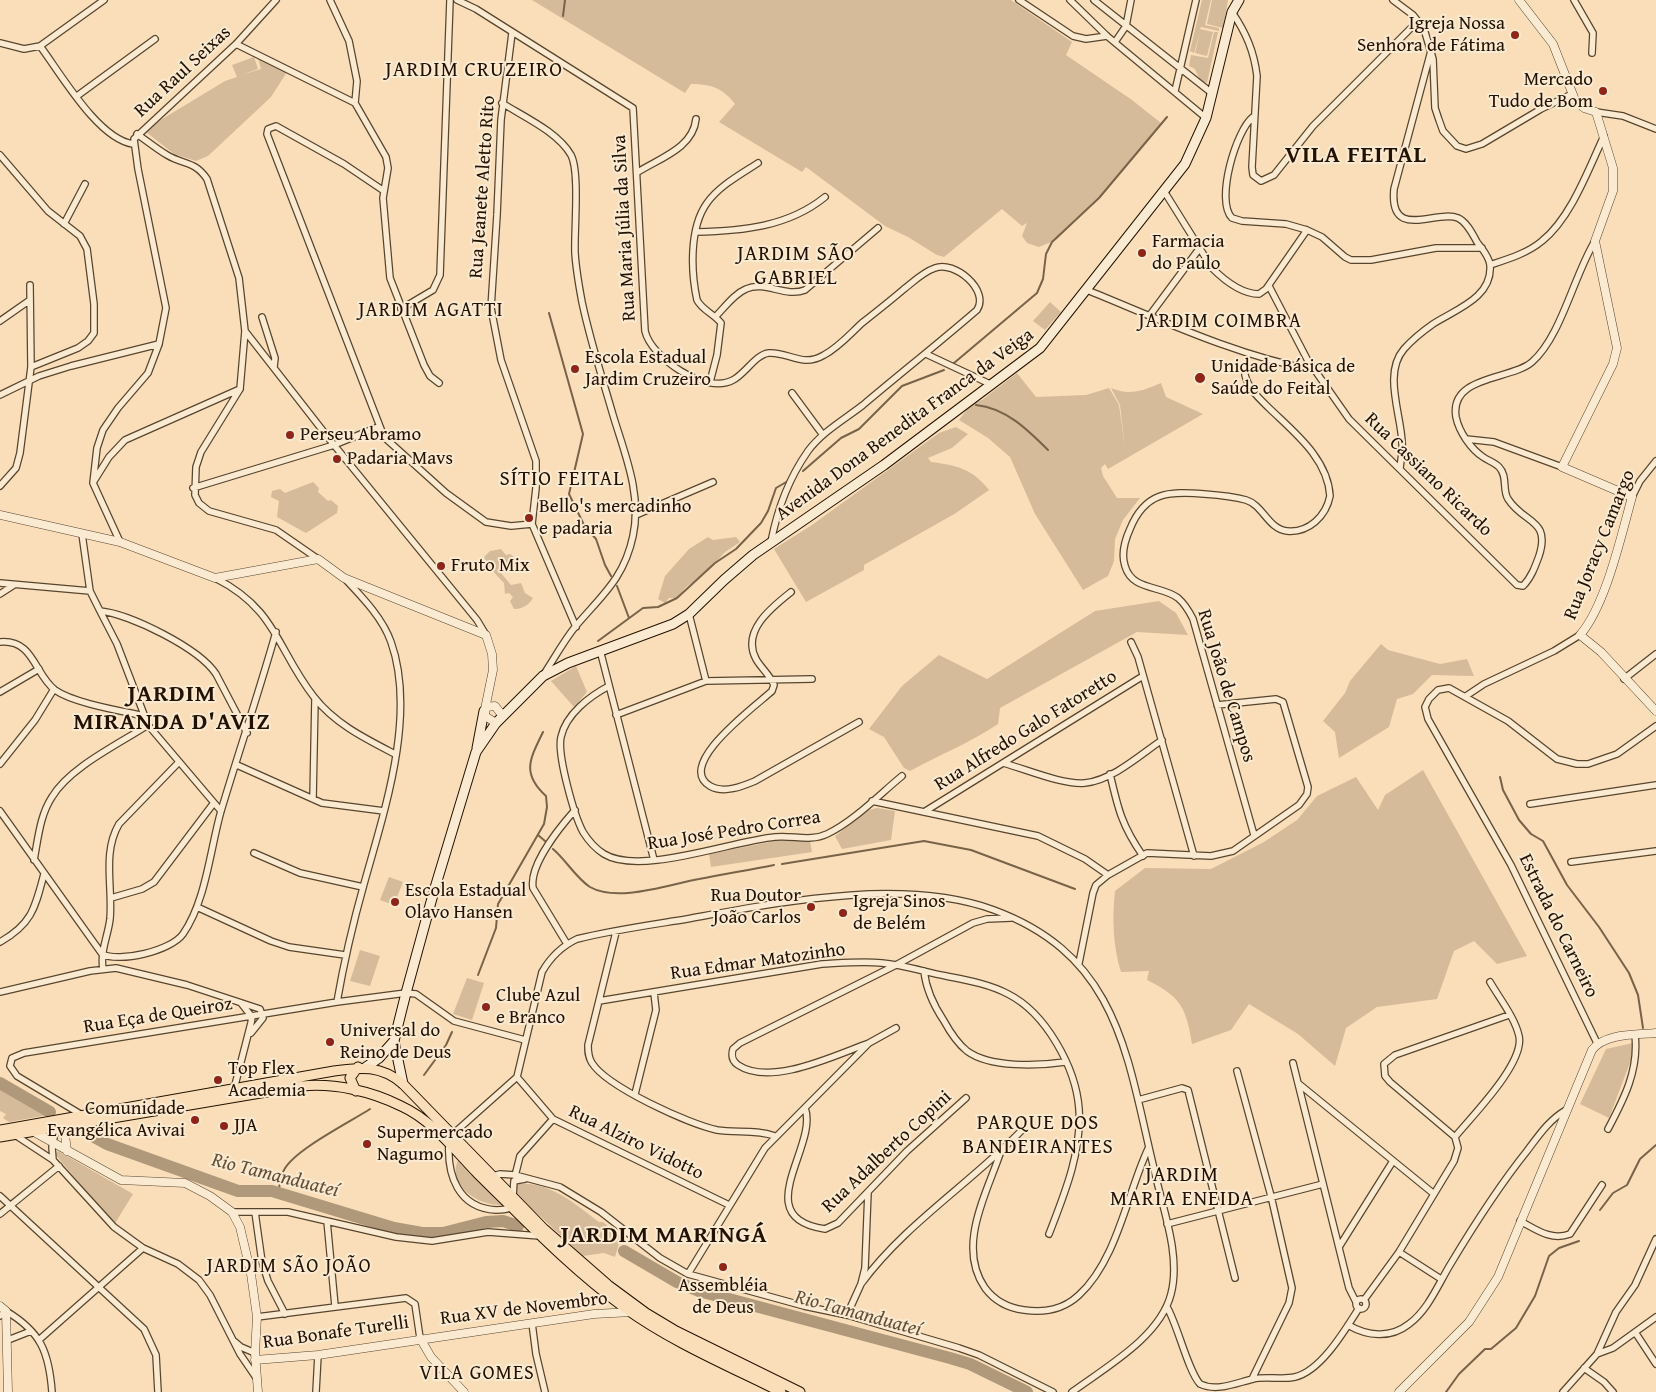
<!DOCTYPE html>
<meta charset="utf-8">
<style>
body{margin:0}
canvas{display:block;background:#f9deb9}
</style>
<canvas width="1656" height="1392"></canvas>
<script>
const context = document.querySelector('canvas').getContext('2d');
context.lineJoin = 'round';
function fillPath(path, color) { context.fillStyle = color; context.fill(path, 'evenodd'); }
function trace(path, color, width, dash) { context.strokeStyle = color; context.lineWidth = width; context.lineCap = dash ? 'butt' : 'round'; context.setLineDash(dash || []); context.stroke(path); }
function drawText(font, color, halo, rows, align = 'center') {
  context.font = font + ' "Gentium Book Plus",serif'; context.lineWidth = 4; context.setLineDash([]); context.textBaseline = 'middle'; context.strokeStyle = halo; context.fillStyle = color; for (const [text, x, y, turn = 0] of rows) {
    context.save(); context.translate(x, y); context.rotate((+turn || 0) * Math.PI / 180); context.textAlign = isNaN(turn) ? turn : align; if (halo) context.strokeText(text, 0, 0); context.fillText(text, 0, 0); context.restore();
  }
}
fillPath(new Path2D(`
 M532,0H1011L1072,42L1066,55L1132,100L1161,123L1099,198L1056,240L1039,247L1027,243L1022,236L1027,223L1022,226L1002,209L944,257L937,255L908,237L885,226L806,167L802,172L719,122L735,104C723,88 711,84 691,84L685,93Z
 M1202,0H1211L1205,25L1219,28V31L1201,27L1200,29L1213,32L1207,56L1195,53L1200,32L1194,53L1190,51Z
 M1212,0H1228L1223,28L1207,24Z
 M1214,32H1218L1207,83L1200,80L1195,69L1189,66L1191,55L1208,58Z
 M254,57L258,69L241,75L261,69L258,58L287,72L271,97L208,156L196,161L174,154L146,132L159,121L225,81L237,77L232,65Z
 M1050,302L1061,312L1045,330L1033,321Z
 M1017,373L1036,397L1086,395L1109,388L1119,405L1125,448L1120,405L1111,388C1129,396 1143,391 1161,383L1166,397L1203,414L1108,469L1105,464L1101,468L1103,476L1117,498H1140L1123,520L1115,539L1114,561L1108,576L1083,590L1035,514L1010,457L988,438L959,420L972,403L982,400Z
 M956,427L968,434L952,448L928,458L931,462C956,465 973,469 989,490L956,513L864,565V570L806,602L774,549L812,525L939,433Z
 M313,482L319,488L318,492L328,501L331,500L338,506L337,513L306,533L277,517L279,501L271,497L272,491L280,489L285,493Z
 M708,537L713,540L736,537L740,542L725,552L709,570L686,587L677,598H669L665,603L658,599L665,576L689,549Z
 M501,549L506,555L510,554L514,557L513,561L516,558L519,561C516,570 507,568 500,572L511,585L521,583L525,593L533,598C530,604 521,610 514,609L510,601L513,597L509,593L505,594L504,583L489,567L484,557L490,551Z
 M1159,601L1176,613L1188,635L1137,632L1000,708L998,724C970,743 939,755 910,771L904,768L884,737L869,729L902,686L939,655L987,679L1095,611Z
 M1381,644L1388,650L1440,664L1467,659L1474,676L1432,675L1413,694L1397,699L1389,727L1339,758L1335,732L1323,721L1345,693L1350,681Z
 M576,666L587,692L574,707L551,681Z
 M1423,770L1527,956L1497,964L1474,941L1454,951L1437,999L1377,1007L1346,1028L1335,1066L1298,1034L1249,1004L1231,1030L1192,1044C1186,1007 1181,997 1147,980L1149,971L1121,972C1113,947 1112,917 1115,891L1145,868L1211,869L1264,842L1297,820L1317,796L1356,777L1378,810L1385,795Z
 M877,808L895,811L891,840L842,849L835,836L869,810Z
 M775,841H810L812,852L711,867L709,854Z
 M389,877L403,882L394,905L380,900Z
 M360,950L380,956L370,986L350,981Z
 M467,978L484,983L472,1020L453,1014Z
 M1633,1043L1631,1060L1609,1118L1580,1104L1606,1049Z
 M0,1085L48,1113V1115L9,1122L3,1118L6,1114L0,1111Z
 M58,1151L133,1194L114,1225L55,1154Z
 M459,1158L503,1205C479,1206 445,1186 459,1158Z
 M519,1184C550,1181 576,1205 599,1222H603L621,1237L615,1257L604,1253L583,1256L515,1193L516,1185Z`), '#d5bb9a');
trace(new Path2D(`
 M563,16L565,0
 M549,313L583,434L569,494L584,525L596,539L605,565L611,576
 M954,363L1037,293L1043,279L1046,254L1052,242L1099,198L1167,117
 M976,405C1006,408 1028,430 1048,450
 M803,471L841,438L859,429L902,386L944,370
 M617,586L629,618
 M598,641L643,608L658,607L677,598L715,563L736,549L761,523L768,511L776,488L788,481
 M1500,777L1503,790L1519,820L1531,834L1543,841L1567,885L1599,927L1629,973L1638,995L1643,1028
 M538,835L545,841
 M553,849C566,860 576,878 590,887C618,903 670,884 699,879C724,874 749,870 774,865
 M782,864L924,841L971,850L1075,889
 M478,975L496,928L498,904L544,824L547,807L546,796C521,773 530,759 543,732
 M424,1075L446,1045L452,1032
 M278,1193C280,1186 280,1176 284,1170C294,1150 350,1122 370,1109
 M1600,1210L1613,1193L1627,1185L1640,1159L1656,1145
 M1446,1392L1459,1374L1485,1349H1491L1516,1328L1535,1296L1549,1256L1559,1248L1579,1241`), '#786349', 2);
trace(new Path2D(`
 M0,1083L50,1112
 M87,1133L107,1144L238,1191H272L394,1228L422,1233H443L486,1222L503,1221L518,1226
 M624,1251L677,1282L699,1291L950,1358L970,1364L1027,1392`), '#b0997a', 12);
const minor = new Path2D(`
 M330,0L349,41L357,81L355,103L386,157L388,168L383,198L390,278L424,365L430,376L439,383
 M457,0L476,9L633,108L645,331C651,358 706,395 733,380C745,374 756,354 769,353C790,352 802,368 824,355C839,347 850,334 862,323C876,312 890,301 904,289C913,282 923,272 935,268C954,260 990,290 977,310C940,342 901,373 863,405C845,419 822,432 808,451C789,478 777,511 771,542
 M1019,0L1073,36L1086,39L1107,36
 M1070,0L1107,36L1206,118
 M1094,0L1213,94
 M1393,0L1413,15L1424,29L1433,59L1435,108L1439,120L1443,131L1457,146L1466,149L1482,144L1541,109L1572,94
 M1574,0L1593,33L1592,53
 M1232,12C1246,33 1254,51 1257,76L1252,167L1253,175L1261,181L1274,175L1313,126L1418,21
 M512,33L501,120L497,215L491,308L501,360L536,461V488L532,524L576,627
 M1115,42L1126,26L1131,0
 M0,43L24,49L40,46L104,0
 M236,44L355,103
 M40,46C61,74 98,139 133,144
 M1175,91L1196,0
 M77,96L155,39
 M502,103C524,117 558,132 571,155C580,172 574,231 575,253C576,269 579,286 582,302C590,340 602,377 613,415C625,455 642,494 633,536C624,579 601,596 575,627C563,642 554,659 544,674
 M1596,112L1623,116L1656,129
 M1253,117C1236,130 1215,201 1232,218L1242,221L1286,224L1307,230L1322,237L1345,257L1351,260H1371L1436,248H1482
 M137,134C147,141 157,149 167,155C184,165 195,161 207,179L239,278L245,331L240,389L201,452L196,467L195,495L199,503L209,511L276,530L318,559
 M0,155L48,211L80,236L87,249L94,304V333L88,341L78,348L31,367
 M638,172C660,158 693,148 696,119
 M384,191L344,164L276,126L268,129L267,134L384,437L446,493L486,522L511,526L532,524
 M1164,191L1212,268C1224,280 1241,294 1259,294L1266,289L1307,230
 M64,224L85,184
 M696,232C742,231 788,227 825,197
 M1490,265C1508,259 1528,253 1542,241C1571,218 1589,168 1604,136
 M1269,286L1307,359L1349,419L1517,585L1523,586C1531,578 1535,567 1539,556C1551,519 1524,524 1508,499C1502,490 1508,476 1499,467C1495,463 1489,461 1483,457C1471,449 1459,432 1456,417C1449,375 1512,380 1532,362C1561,337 1574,275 1595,241
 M1087,290C1161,320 1235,355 1313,370
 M401,309L433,290L440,275L450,0
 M1150,315L1199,249
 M716,316C725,307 734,294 746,289C765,280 785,298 805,290L878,228
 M262,317L275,358L274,367
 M0,321L30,300
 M245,331L334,445L477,620L486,635
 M926,354L990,384
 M1245,375C1249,390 1260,399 1270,409C1295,433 1328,459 1330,496C1326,516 1309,533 1287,531C1268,529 1263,505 1246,500C1232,496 1218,495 1204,494C1168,491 1145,492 1130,529C1125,540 1121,554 1125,566C1132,591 1161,585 1178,598C1185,604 1189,611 1193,619L1254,835
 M710,382L717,355L721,323C714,314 702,310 697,300C691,272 689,228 707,203C719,186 741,174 758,163
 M792,393L823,435
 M0,395L39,376L71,366L159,344
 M1466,439L1494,442L1562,467
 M1400,468C1401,459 1403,451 1402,442C1401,414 1383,373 1404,349C1412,340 1423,331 1433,324C1454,310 1493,298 1490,265C1489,256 1482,249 1477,242C1473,235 1467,222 1458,218C1436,209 1389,242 1394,189L1431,51
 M94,481L109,457L125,440L240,389
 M0,486L16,468L20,453L31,367L30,285
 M193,488L334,445L378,427
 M1632,497L1640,481L1656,461
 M636,515L713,482
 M82,534L90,591
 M120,542L93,483L97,448L103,430L118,408L148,373L159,344L166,308L138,169L134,139L236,44L276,0
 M215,578C277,609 277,650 314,697C335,724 366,739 395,754
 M0,583L90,591L100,611C130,614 199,648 216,674L247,733
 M791,592C772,607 741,631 756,659C761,668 770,675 774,685L772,691C757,705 674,765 710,786C724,794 743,786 755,781L859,722
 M0,594L14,585
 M100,611L117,644L148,725L221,811
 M689,614L706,681
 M0,642C34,639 34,674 55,690C73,703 122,711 145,716
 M1131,642L1138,657L1194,856
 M600,650L654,860
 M1624,679L1656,654
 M609,686C590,696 566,714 561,737C557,755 574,815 583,832C588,840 596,849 604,854C640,876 732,841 775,837C793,835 810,842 827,834C853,822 880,794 902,776
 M0,692L39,669
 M1466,696L1484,684L1554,651L1580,635
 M616,715L706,681L812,679
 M1003,763C1026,769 1062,785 1085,783C1113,780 1140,755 1162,740
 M0,764L35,720L54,689
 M237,765L322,803L384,811
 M1110,774C1118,809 1122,826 1143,856
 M313,799L315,699
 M872,801L1038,836L1085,859L1108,875
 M1530,804L1656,785
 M0,811L102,954C119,963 171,951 183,934C206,901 210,850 221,811C239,751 259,692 276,632
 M924,812L1143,676
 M254,853L300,873L363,887
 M34,860C38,839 40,815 52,797C70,767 119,744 148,725
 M1571,862L1656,851
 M111,898L142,889L154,882L213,804
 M197,907L271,941L289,947L345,955
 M616,932L588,1045C588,1051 588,1057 592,1063C607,1087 689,1124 717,1130C736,1133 756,1129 775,1136
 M0,942C32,924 35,908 44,874
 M567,944L533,888C529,865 560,827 575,810
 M1079,963L1093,893L1096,885L1108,875L1147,853L1211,856L1233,851L1299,805L1307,794L1308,787L1283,702L1276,699L1217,705
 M103,969C100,951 108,936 110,919C113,887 102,853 119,824L179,762
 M924,971C926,989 934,1006 944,1021C950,1032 957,1043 967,1051C990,1068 1038,1066 1065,1062
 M0,992L90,971L116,968L187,985L260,1009L263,1018L251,1033
 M599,1001L822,964C842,963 862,961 882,963C904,965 925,972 946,976C966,980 989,984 1008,994C1046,1013 1076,1068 1079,1109C1082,1152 1064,1195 1049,1234
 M337,1002C344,962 353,923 364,884C384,812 417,715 391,642C383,619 364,599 347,581
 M869,1043C835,1055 771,1087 738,1065C732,1061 731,1056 733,1049L740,1043L896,965L973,923L987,919L1011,918
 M1597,1043L1511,865L1428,719L1425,707L1429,699L1438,690L1449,688L1508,721L1557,759L1577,764H1588L1617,754L1656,726
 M1293,1063L1349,1288L1356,1302
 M1237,1071L1271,1196L1292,1288L1289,1303L1252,1379
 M517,1077L553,1119L729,1205
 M1299,1084L1434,1194
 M234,1089L251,1023L252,1017L241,1003
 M635,1094L656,1010L654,993
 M1138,1100L1182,1088L1188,1090L1235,1278
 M805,1108C819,1146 747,1218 825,1229L838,1223L907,1151L966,1098
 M82,1115L17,1076L10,1066L12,1058L24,1053L337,1002L406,993L416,994L454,1021L525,1040
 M1608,1129C1624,1099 1639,1070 1635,1035
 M453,1134L517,1077L542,972C550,958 562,946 577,939C613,930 650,925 687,919C781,902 903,877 994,910C1121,957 1127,1059 1155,1173C1163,1210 1181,1256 1171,1294C1160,1337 1106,1367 1072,1392
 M15,1135L53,1160L114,1227L143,1248L178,1264L199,1280L210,1295L240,1354L257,1379
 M1455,1137C1472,1116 1525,1063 1519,1036C1515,1018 1500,999 1490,982
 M449,1143C447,1175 458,1208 496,1210C502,1210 509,1210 513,1205
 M1001,1151C987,1193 956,1246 985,1288C994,1300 1008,1308 1024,1310C1045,1313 1063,1310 1079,1295C1117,1260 1127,1194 1148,1149
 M53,1160L52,1147L56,1128
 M493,1176L500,1174L515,1175L560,1187L601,1212L660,1258L688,1274L804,1306L847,1315L959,1348L979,1355L1053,1392
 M515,1176L520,1156L553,1119
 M0,1196L144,1329L156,1355L158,1392
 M513,1196L514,1181L525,1179
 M232,1212H288L396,1237L432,1241L488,1232L540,1236
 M255,1212L262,1262L268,1281L285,1314
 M0,1214L59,1166
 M327,1221L335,1306
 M1520,1221C1537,1230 1551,1241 1570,1234L1602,1185
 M1167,1224L1323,1184
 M1339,1247L1393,1161
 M1399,1252L1441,1279
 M688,1274L765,1148L869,1043L896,1028
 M861,1284C905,1224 971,1183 1022,1130
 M1356 1304a5 5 0 1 1 10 0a5 5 0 1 1-10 0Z
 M1364,1300L1399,1252L1454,1161L1458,1148L1455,1137L1390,1082L1385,1076L1384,1064L1395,1055L1509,1015
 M1167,1307C1178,1326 1188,1371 1200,1384C1217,1392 1236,1383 1253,1379C1266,1376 1281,1380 1295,1377C1321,1371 1345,1330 1359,1308
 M847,1315L861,1284L865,1268L868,1192
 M0,1316L6,1311C41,1332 49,1352 52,1392
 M257,1317L406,1298L415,1304L420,1338
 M532,1323L536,1354L545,1392
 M1348,1325C1367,1336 1390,1339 1409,1324C1428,1310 1438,1285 1450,1265C1474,1225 1498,1187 1527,1151C1539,1135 1549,1120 1566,1110
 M1635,1332L1656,1364
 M40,1339L143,1248
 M8,1340L31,1331
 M234,1341L241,1347L255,1353
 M1597,1354L1613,1348L1656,1317
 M1584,1368L1604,1382L1613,1392
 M316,1392L318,1355
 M1563,1392L1597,1354L1616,1312L1635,1285L1656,1239`);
const tertiary = new Path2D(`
 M1519,0L1553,44L1575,100L1584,108L1596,112L1613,168V191L1595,241L1617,348L1613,364L1562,467L1632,497C1621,536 1606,605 1580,635L1601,652L1656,711
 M0,515L120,542L215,578L318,559L344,578L486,635L492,654L493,670L485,709
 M496,723L485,716L486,707L495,706L502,715
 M64,1127L67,1151
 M34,1132L121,1180L185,1183L210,1196L232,1212L240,1227L251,1274L257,1317L255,1353L258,1392
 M0,1306L6,1311L8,1392
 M420,1338L431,1357L464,1392
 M255,1360L318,1355L594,1314L632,1312
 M1399,1392L1469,1322L1498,1277L1592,1050C1605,1033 1636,1035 1656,1033`);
const secondary = new Path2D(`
 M477,748L484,711
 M366,1067L379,1058L394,1041
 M403,1084L394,1041L406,993L434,891L476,752L496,723L543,676L568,663L673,624L689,614L724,580L753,555L884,465L1040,348L1185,164L1206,118L1232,12L1239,0`);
const primary = new Path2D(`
 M356,1091L350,1078L358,1067
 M0,1130L334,1071C361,1067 381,1065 403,1084L544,1229L608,1285L646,1313L676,1331L800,1392
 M0,1137L302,1086C335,1083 371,1091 401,1106C432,1120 454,1149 477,1173C525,1220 570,1268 625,1308C672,1342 729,1366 781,1392`);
trace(minor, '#58452e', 8);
trace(tertiary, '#58452e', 9);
trace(secondary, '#231200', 11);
trace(primary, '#231200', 11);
trace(minor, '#fbead2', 5.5);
trace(tertiary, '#fbead2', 8);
trace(secondary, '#fbead2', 9);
trace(primary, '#f9deb9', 9);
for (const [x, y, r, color] of [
 [1515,35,5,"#8f2418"],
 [1603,91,5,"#8f2418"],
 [1142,253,5,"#8f2418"],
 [575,369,5,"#8f2418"],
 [1200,378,6,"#8f2418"],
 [290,435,5,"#8f2418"],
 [337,459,5,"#8f2418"],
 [529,518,5,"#8f2418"],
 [441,566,5,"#8f2418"],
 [395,902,5,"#8f2418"],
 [811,907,5,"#8f2418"],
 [843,913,5,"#8f2418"],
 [486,1007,5,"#8f2418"],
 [330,1042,5,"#8f2418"],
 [218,1080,5,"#8f2418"],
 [195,1120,5,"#8f2418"],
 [224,1126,5,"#8f2418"],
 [367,1144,5,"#8f2418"],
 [723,1267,5,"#8f2418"]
]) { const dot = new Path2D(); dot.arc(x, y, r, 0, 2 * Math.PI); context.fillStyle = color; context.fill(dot); trace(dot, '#fbead2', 2); }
drawText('19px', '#231200', '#fbead2', [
 ["Igreja Nossa",1505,24,"right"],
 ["Senhora de Fátima",1505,46,"right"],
 ["Mercado",1593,80,"right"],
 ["Tudo de Bom",1593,102,"right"],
 ["Farmacia",1152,242],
 ["do Paulo",1152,264],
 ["Escola Estadual",585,358],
 ["Jardim Cruzeiro",585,380],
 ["Unidade Básica de",1211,367],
 ["Saúde do Feital",1211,389],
 ["Perseu Abramo",300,435],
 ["Padaria Mavs",347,459],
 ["Bello's mercadinho",539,507],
 ["e padaria",539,529],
 ["Fruto Mix",451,566],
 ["Escola Estadual",405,891],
 ["Olavo Hansen",405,913],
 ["Rua Doutor",801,896,"right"],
 ["João Carlos",801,918,"right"],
 ["Igreja Sinos",853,902],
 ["de Belém",853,924],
 ["Clube Azul",496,996],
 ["e Branco",496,1018],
 ["Universal do",340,1031],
 ["Reino de Deus",340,1053],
 ["Top Flex",228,1069],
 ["Academia",228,1091],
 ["Comunidade",185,1109,"right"],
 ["Evangélica Avivai",185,1131,"right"],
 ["JJA",234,1126],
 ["Supermercado",377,1133],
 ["Nagumo",377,1155],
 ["Assembléia",723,1286,"center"],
 ["de Deus",723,1308,"center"]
], 'left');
drawText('19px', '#231200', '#fbead2', [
 ["Rua Raul Seixas",183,72,-43],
 ["Rua Jeanete Aletto Rito",483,187,-86],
 ["Rua Maria Júlia da Silva",625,228,-93],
 ["Avenida Dona Benedita Franca da Veiga",905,425,-36],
 ["Rua Cassiano Ricardo",1428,475,44],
 ["Rua Joracy Camargo",1600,545,-68],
 ["Rua João de Campos",1226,686,73],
 ["Rua Alfredo Galo Fatoretto",1026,731,-32],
 ["Rua José Pedro Correa",734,831,-9],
 ["Estrada do Carneiro",1558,926,64],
 ["Rua Edmar Matozinho",758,962,-8],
 ["Rua Eça de Queiroz",158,1016,-9],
 ["Rua Alziro Vidotto",636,1143,26],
 ["Rua Adalberto Copini",887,1152,-43],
 ["Rua XV de Novembro",524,1309,-7],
 ["Rua Bonafe Turelli",336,1333,-8]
]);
context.letterSpacing = '1px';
drawText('20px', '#231200', '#fbead2', [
 ["JARDIM AGATTI",431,311],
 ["JARDIM COIMBRA",1220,322],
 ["JARDIM SÃO JOÃO",289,1267],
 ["VILA GOMES",477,1374]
]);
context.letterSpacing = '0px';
drawText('italic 20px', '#624f37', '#fbead2', [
 ["Rio Tamanduateí",275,1176,14],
 ["Rio Tamanduateí",858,1314,15]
]);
context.letterSpacing = '1px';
drawText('21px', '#231200', '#fbead2', [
 ["JARDIM CRUZEIRO",474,71],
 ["JARDIM SÃO",796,255],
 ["GABRIEL",796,279],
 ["SÍTIO FEITAL",562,480],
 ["PARQUE DOS",1038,1124],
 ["BANDEIRANTES",1038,1148],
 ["JARDIM",1182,1176],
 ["MARIA ENEIDA",1182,1200]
]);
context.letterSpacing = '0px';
context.letterSpacing = '1px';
drawText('bold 24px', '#231200', '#fbead2', [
 ["VILA FEITAL",1356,156],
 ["JARDIM",172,695],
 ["MIRANDA D'AVIZ",172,723],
 ["JARDIM MARINGÁ",664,1236]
]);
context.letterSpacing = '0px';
</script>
